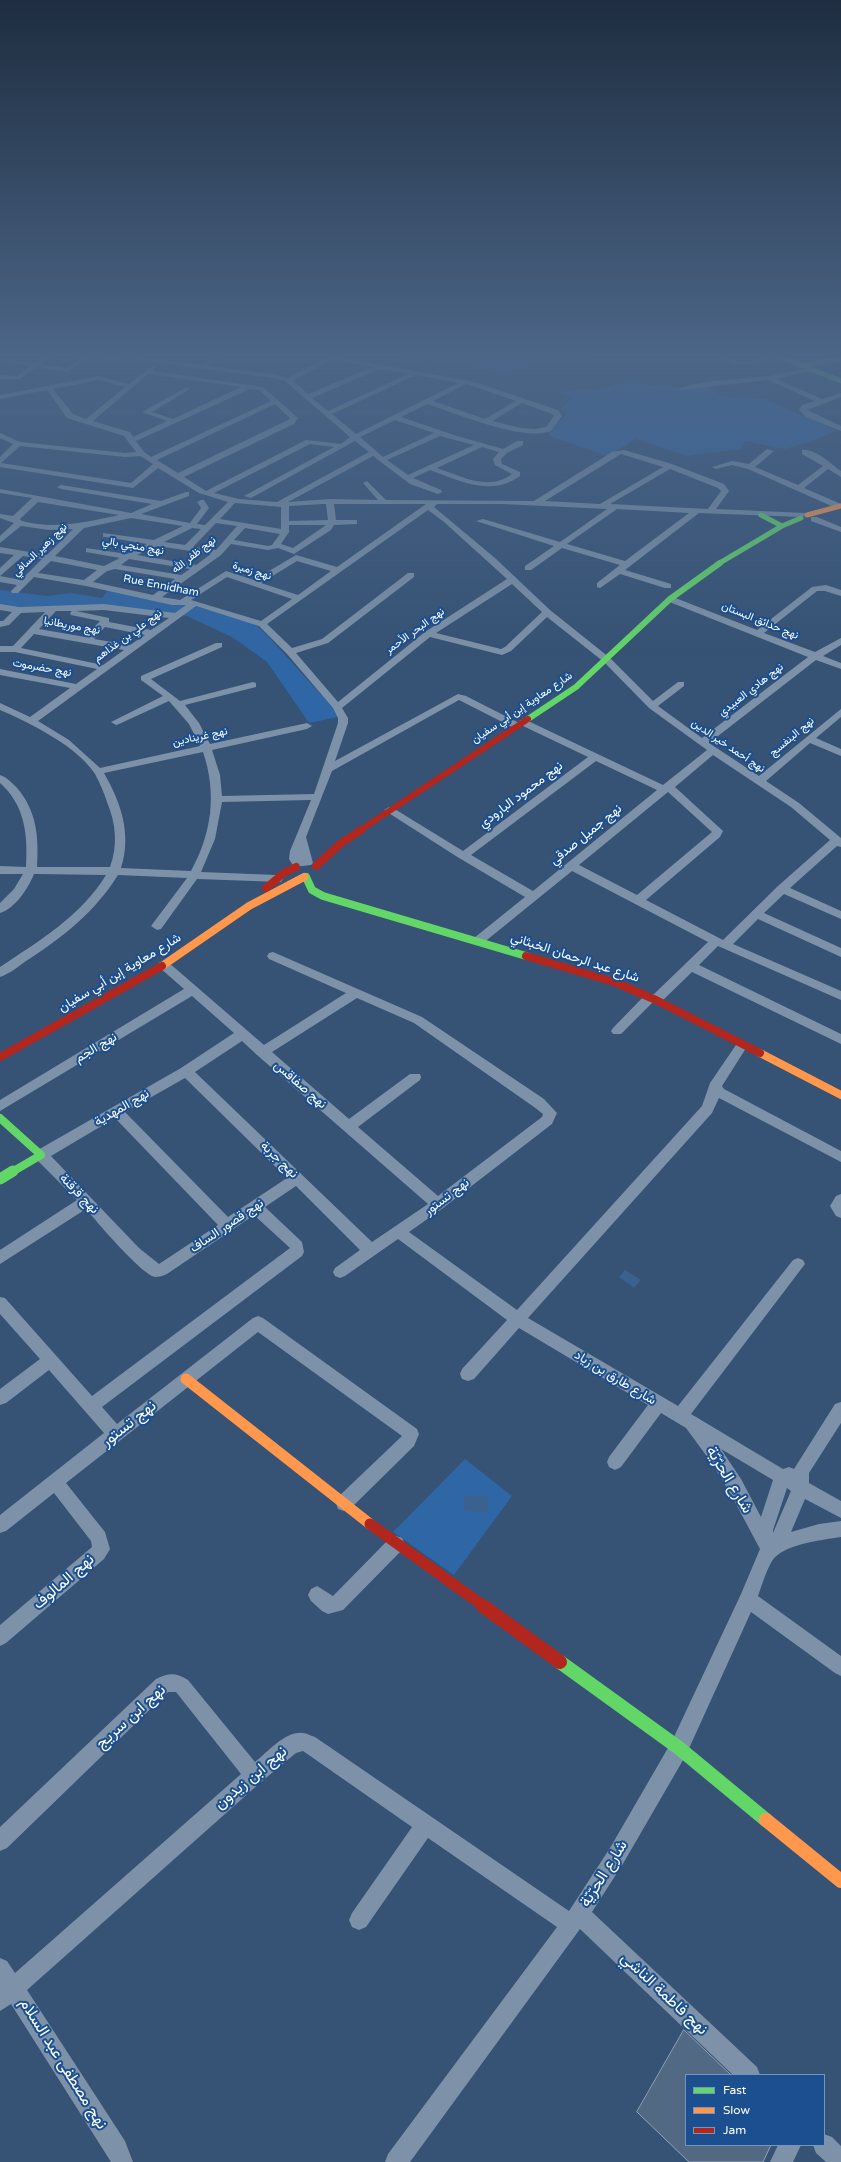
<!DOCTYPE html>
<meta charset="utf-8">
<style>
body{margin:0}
#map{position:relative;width:841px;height:2162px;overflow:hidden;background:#365274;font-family:"Varela Round",sans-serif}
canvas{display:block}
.legend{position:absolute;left:685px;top:2074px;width:140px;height:72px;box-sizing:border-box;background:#1b4f8f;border:1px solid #7695bc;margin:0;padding:5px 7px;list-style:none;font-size:12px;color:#fff}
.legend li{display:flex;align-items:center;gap:8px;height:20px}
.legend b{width:20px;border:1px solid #7695bc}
</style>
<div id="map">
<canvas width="841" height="2162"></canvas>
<ul class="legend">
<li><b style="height:5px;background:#63d668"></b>Fast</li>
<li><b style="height:5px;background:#ff974d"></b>Slow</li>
<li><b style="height:5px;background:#b3261e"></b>Jam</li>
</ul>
</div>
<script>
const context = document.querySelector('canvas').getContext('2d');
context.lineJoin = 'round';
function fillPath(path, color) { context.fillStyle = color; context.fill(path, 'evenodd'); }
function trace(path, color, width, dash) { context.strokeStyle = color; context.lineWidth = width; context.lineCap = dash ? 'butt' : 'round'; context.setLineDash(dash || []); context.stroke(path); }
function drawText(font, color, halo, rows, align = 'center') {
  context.font = font + ' "Varela Round",Vazirmatn,sans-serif'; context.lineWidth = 4; context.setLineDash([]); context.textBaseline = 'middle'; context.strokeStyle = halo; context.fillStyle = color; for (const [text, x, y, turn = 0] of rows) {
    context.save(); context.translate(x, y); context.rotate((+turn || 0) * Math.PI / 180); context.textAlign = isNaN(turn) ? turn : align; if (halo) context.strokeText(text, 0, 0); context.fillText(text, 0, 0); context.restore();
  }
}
fillPath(new Path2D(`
 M386,355H591L593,358L591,361L548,359L510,371H494L473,366Z
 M632,380L655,386L667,384L679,389L706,386L721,396L764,399L836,430L813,441L785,449L745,441L742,449L687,456L636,439L607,456L550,436L549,432L569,412L561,409L572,398L559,392L594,390Z
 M0,590L47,596L71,593L102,598L108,590L154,599L176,605H192L254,623L267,635L333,708L338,717L309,723L267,662L232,637L187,616L105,605L14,607L0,605Z
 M465,1459L512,1496L454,1575L393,1532Z`), '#2f66a5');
fillPath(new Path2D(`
 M625,1270L641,1280L634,1288L619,1277Z
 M465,1496L488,1497V1512L464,1510Z`), '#3b618d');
const building = new Path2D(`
 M684,2030L731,2075H686V2145H771L763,2162H689L637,2112Z`);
fillPath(building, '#526984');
trace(building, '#92a2b6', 1);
fillPath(new Path2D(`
 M46,355H53L42,364L67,368L80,358L71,355L109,357L106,355H121L201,365L215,355H222L208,366L274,374L288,378L321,360L332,356L475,382L558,410L562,416L551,431C523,442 456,413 427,404L401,417L457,436L503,449L517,441H523V445L507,453L501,459L502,464L520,472V476C491,497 460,481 430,470L413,478L441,490L442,492L438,494L410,484L373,456L288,502L330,499L378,500L363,483L367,481L386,500L534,501L612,452L624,450L672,464L724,484L729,491L716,509L805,513L806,515L802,517L699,513L625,570L671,584V588H665L620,574L600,588L597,587V583L620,565L562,548L531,570H525V566L554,546L476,521L483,519L560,542L607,509L502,504H437L434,507L495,558L550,610L610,658L653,701L678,682H684V686L658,706L702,738L808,657L667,601V597H673L757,630L812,587L826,585L841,590V596L825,591H817L764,633L815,652L841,638V645L823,656L841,663V669L816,660L709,743L759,776L841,709V717L816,738L841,749V756L810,743L766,781L799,803L841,838V847L837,846L790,888L841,911V919L784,894L764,913L841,948V957L758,919L733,944L841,991V1000L718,946L699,965L841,1034V1044L692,972L660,1003H652L621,1034H613L611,1031L613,1028L646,994H654L708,942L572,871L482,944H474L472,941L474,938L525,897L459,858L384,810L389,807L393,808L463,851L588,757L521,725L520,728H514L459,700L332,771L306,837L313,863L311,865L294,867L289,859L290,851L311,800L222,802L215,839L201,872L277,875L283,879L281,882L197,879L161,929L157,930L151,926L187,878L118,875C95,912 62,938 26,961C18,967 9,974 0,977V967C39,941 81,916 106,875L34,874C29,887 15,909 0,913V903L14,889L23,874H0V866L26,867C28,835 25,805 0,783V775C7,777 12,783 17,788C37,811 39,838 37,867H110C118,845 116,824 107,802C104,793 100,783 95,774C77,746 30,723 0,710V703L30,717L70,688L0,675V669L76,684L97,669L15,652H0V646H13L45,612L21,613L9,625L0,627V621H3L12,612L0,610V604L19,607L104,604L175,613L186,605H172L86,586L34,577L18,593H12L11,591L17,585L0,582V576L21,580L42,559L23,556L0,576V568L14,555L0,553V547L47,555L73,529L49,530L21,526L0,543V536L14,523L0,518V514L13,516L32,498L0,493V489L131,513L152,504L61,489L57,487L61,485L161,501L186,492H189V496L141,514L190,523L201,508L197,502L201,500H204L209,508L197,524L205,525L228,502L199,493L158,468L133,488L0,467V457L13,444L0,438V433L20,442L125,453L136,452L124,436L67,418L47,390L0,399V395L99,376L129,384L153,365L156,367L153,371L263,387L298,418L294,424L184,477L206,491L306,440L341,444L350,437L285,381L273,378L119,358L121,360L118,362L87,358L68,372L37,367L20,379H0V375L17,376L30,366L0,362V358L34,363ZM332,360L372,367L308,394L293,381ZM380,369L408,374L328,411L312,398ZM148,374L241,387L173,419L152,412L190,389L185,388L142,412L167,421L133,437L130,432L93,421ZM416,375L458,383L356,434L332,414ZM99,380L125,387L86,419L73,414L53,389ZM466,384L516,401L485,419L433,401ZM250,389L259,390L271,401L151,457L144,452L136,441ZM522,403L552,414L554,416L546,427L535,429L521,428L492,421ZM275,404L290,418L288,420L178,473L157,460ZM395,420L434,433L383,457L360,437ZM440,436L474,445L408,475L387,460ZM355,441L369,452L277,502L239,499L214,493L310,444L334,447L244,496L251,498ZM20,446L125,457L140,456L153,464L131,483L1,463ZM482,447L499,452L493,459L495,465L512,474C489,492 461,476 437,468ZM621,454L663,467L600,504L545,501ZM670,469L718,488L721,491L708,509L610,504ZM38,502L119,515C87,522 54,530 22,521L20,519ZM235,503L281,507V529L220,519ZM323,504H326L328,520L289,521V506ZM334,504H426L337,567L296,555L254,580L226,571L180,600L162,597L221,555L231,544L268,550L278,548L294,554L331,530L334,525L357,524V520H336ZM617,509L689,513L625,561L567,544ZM428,510L444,522L507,579L425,632L338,702L296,653L328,643L414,577V573H408L322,639L292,648L267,624ZM131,518L183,526L154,540L103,533V537H106L147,544L127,554L86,548V552L120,558L104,566L55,556L84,528ZM216,523L237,526L216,550L193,547ZM289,525H326L293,548L281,544L289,532ZM192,528L201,529L185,545L164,542ZM245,528L280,534L272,545L268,546L234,540ZM157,546L211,554L196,565L137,555ZM129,559L190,569L181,575L121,565ZM51,561L97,570L84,580L38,573ZM297,561L331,571L298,595L261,583ZM115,569L175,579L153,595L93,582L107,571ZM227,577L292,599L261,621L191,600ZM512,584L542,612L505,647L501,649L436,633ZM196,606L259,626L287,654L333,708L338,718V723L314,794L222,796L220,775L212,750L307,729L312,726L307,723L210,744L199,723L185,705L256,687V683L253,682L180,701L151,679L222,647V643H216L141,676V680L163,696L111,722L116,725L119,724L169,701L189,724L200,746L100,768L69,740L38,721ZM104,610L169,618L151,630L109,622V618L76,611ZM56,611H72L70,613L71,615L100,621L85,637L39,629ZM547,617L604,662L649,708L707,750L663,785L526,720H520L519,723L466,696L458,694L335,761L348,723V718L342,708L430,637L502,655L511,651ZM105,627L145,635L130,645L94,639ZM34,634L124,650L103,665L21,648ZM203,752C217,793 212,833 191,871L121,868C132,834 121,803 104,773ZM713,755L791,807L830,840L778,886L723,940L646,900L720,837L723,831L675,787ZM596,761L657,790L533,891L471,855ZM668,792L712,832L637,895L579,865Z
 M717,355C727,354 735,361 745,361C755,361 763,354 773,355C759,368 731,368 717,355Z
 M812,367L815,369L814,370L776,379L822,399L841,393V397L807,410L841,426V431L806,417L799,410L802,405L815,401L768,380L681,390L678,388L706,382L769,376Z
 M767,449L774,451L755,467L798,485L823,466L802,454V450C815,448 832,465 841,471V477L828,469L804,488L841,504V508H836L748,469L732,465L716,469L712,467L732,461L749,464Z
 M811,517H817L841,527V532L811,521Z
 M273,952L422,1017L544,1099L557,1113L552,1124L443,1208L409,1232L517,1310L702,1106L710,1083L738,1042H746L748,1045L722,1086L724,1089L841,1151V1162L719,1098L712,1113L528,1318L678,1406L793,1260L798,1258L803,1260L805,1264L691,1414L783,1469L789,1467L794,1469L835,1404L841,1402V1423L809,1473V1483L841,1501V1518L805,1499L791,1532L819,1524L841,1521V1537C822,1540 783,1544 772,1561C766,1571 762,1585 758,1596L841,1656V1676L835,1673L751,1612L686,1755L624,1862L592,1912L757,2067L760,2075H733L580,1929L410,2162H385L388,2154L557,1927L428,1838L366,1927L359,1930L352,1927L349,1920L352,1913L412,1827L303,1751L296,1753L261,1782L27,1990L125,2141L133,2162H111L11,2004L0,2011V1958L7,1961L15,1973L241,1774L176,1692H168L7,1848L0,1851V1827L156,1679C168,1673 176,1672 188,1680L255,1762C268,1752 285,1731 303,1733C307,1733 311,1736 315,1737L569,1911L610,1848L672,1741L741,1594L760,1549L729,1491L711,1462L686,1428L661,1413L621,1467L615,1470L609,1467L607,1462L609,1457L648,1405L519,1328L474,1379L468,1381L462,1379L460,1374L462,1369L507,1320L398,1239L345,1276L340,1278L335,1276L333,1272L335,1268L360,1250L296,1186L265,1207L302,1242L304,1252L302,1256L102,1407L117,1424L253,1318L258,1316L263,1318L417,1429L419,1434L414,1446L350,1509L344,1511L338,1509L336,1503L338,1497L402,1436L258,1332L66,1483L105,1532L110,1549L104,1559L6,1643L0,1646V1625L92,1547L91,1541L54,1493L6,1531L0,1533V1515L104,1433L49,1370L6,1403L0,1405V1389L40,1359L0,1314V1297L5,1298L92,1396L290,1248L254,1215L167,1274C163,1276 159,1277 155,1277C141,1274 97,1222 86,1209L0,1264V1250L77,1200L36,1159L34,1155L36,1151L181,1068L234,1033L192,996L0,1111V1100L184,989L160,968L158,965L160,962H168L264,1045L346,993L269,959L267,956L269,953ZM357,998L414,1023L534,1107L543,1114L542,1117L438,1196L358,1127L420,1080L421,1077L420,1074H410L349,1119L272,1052ZM242,1041L257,1055L428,1204L372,1242L195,1072ZM185,1078L287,1178L228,1217L125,1112ZM115,1118L218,1225L159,1264L139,1248L51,1156ZM721,1449L773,1480L761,1517L741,1479ZM787,1488L791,1491L773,1533V1530Z
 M841,1194V1218L836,1216L830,1206L836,1196Z
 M396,1536L402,1538L405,1544L402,1550L343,1610L328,1614L322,1611L311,1601L308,1595L311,1589L317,1586L333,1596L390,1538Z
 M824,2134L832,2137L841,2146V2162H826L816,2153L813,2145H824Z
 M778,2145H801L793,2162H770Z`), '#7d92a8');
trace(new Path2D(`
 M775,355L841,381
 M808,364L841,359
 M761,515L782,526
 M718,564L782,526L801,518`), '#63d668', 5);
trace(new Path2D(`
 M528,719L576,687L670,599L720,563`), '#63d668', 6);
trace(new Path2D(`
 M306,877L312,890L323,896L526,956
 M0,1118L41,1155L12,1172`), '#63d668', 8);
trace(new Path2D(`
 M0,1179L13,1171`), '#63d668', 11);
trace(new Path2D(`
 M560,1662L679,1748L766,1820`), '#63d668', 14);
trace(new Path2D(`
 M807,515L841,506`), '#ff974d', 5);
trace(new Path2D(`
 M162,966L249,906L304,877
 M760,1053L841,1095`), '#ff974d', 8);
trace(new Path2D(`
 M186,1379L370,1524`), '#ff974d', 11);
trace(new Path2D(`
 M766,1820L841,1881`), '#ff974d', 14);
trace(new Path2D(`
 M359,831L528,719`), '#b3261e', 6);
trace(new Path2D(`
 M316,866L340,844L361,830
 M266,888L284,873L296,867
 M526,956L614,982L656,1000L760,1053
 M0,1057L162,966`), '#b3261e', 8);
trace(new Path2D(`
 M370,1524L485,1607`), '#b3261e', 11);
trace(new Path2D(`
 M483,1606L560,1662`), '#b3261e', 14);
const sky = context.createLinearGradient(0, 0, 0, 657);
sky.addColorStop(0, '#1e2d40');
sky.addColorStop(0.54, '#4c6688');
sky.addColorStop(1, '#4c668800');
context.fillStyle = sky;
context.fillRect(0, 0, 841, 657);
drawText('11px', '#fff', '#1b4f8f', [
 ["نهج منجي بالي",133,546,10],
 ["نهج زهير السافي",40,550,-44],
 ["نهج ظفر الله",194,555,-38],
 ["نهج زمبرة",252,571,17],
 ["Rue Ennidham",161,586,11],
 ["نهج حدائق البستان",760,621,22],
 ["نهج موريطانيا",72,626,10],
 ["نهج البحر الأحمر",415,631,-36],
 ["نهج علي بن غذاهم",128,636,-36],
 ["نهج حضرموت",42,668,10],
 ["نهج هادي العبيدي",751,690,-38],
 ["شارع معاوية إبن أبي سفيان",522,708,-34],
 ["نهج غرينادين",200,737,-12],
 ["نهج البنفسج",792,737,-40],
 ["نهج أحمد خير الدين",728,746,34]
]);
drawText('13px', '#fff', '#1b4f8f', [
 ["نهج محمود البارودي",521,795,-37],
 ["نهج جميل صدقي",586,835,-39],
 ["شارع عبد الرحمان الخبثاني",575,958,18],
 ["شارع معاوية إبن أبي سفيان",120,973,-31],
 ["نهج الجم",96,1048,-31],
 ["نهج صفاقس",300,1085,41],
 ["نهج المهدية",122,1108,-30],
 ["نهج جربة",279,1160,44],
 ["نهج قرقنة",79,1194,46],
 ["نهج تستور",447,1197,-37],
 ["نهج قصور الساف",227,1226,-34],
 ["شارع طارق بن زياد",615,1378,31]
]);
drawText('16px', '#fff', '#1b4f8f', [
 ["نهج تستور",129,1424,-38],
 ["شارع الحرّيّة",729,1480,59],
 ["نهج المالوف",64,1582,-41],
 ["نهج ابن سريج",131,1717,-42],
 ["نهج ابن زيدون",251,1778,-40],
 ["شارع الحرّيّة",604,1874,-58],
 ["نهج فاطمة الناشي",664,1994,43],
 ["نهج مصطفى عبد السلام",63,2064,58]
]);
</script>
